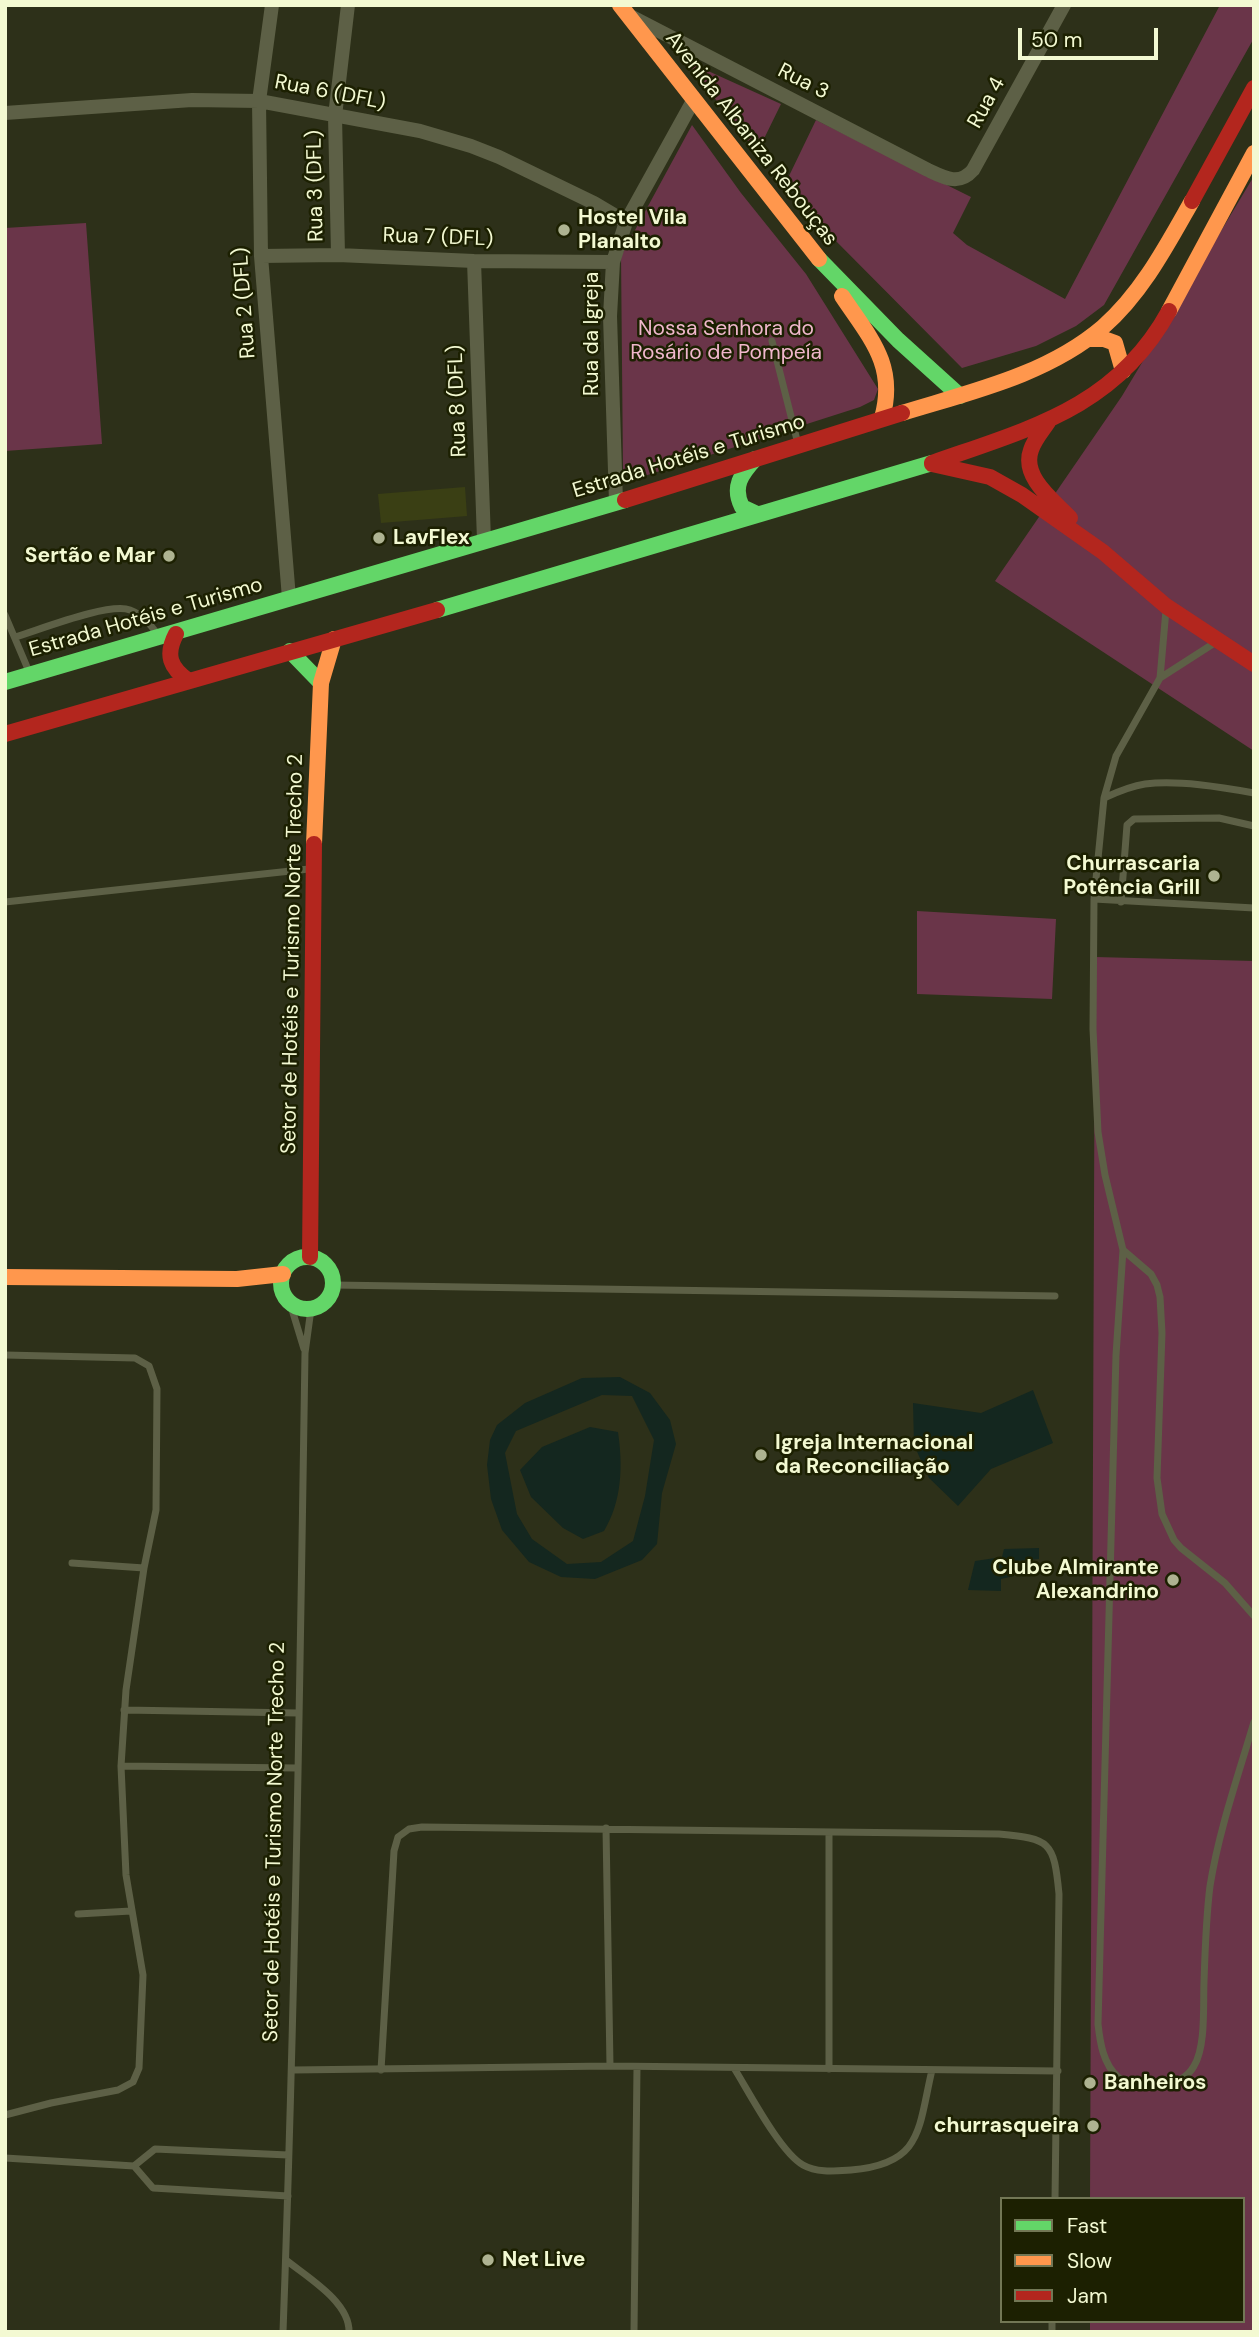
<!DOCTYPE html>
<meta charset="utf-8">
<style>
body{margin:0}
#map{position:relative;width:1259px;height:2337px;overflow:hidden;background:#2d3019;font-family:"DM Sans",sans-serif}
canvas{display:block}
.frame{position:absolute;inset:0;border:7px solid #f3f9d2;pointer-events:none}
.legend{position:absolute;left:1000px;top:2197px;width:245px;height:126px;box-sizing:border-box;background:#1c2001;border:2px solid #727755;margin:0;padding:9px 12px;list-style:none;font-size:21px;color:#f3f9d2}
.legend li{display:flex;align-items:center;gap:14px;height:35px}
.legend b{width:35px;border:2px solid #727755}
.scale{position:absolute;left:1018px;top:28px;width:140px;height:32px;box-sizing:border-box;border:4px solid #f3f9d2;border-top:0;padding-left:9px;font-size:21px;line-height:24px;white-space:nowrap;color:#f3f9d2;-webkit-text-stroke:5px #1c2001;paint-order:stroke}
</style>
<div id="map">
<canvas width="1259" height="2337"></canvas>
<div class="frame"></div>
<ul class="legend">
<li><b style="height:9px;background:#63d668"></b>Fast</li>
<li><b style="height:9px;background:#ff974d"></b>Slow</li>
<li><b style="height:9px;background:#b3261e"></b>Jam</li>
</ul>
<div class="scale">50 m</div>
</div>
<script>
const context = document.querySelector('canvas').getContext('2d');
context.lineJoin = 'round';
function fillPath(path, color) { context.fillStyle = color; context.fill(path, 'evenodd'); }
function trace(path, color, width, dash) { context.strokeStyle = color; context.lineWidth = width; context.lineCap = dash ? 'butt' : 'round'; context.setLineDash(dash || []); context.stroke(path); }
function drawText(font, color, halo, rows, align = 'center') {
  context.font = font + ' "DM Sans",sans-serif'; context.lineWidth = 5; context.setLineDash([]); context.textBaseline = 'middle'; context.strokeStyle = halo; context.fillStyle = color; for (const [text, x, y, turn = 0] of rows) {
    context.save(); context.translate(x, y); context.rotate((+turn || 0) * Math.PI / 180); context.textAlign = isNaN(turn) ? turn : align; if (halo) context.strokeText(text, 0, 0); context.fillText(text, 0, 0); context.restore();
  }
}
fillPath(new Path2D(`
 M465,487L467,516L381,523L378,494Z`), '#3a3f14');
fillPath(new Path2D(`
 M1220,5H1254V38L1104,305L1076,326L1036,346L962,368L826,231L788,178L816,120L971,197L953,233L967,245L1065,299Z
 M686,61L781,104L757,153Z
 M692,125L741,193L806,274L878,389L874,400L860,407L638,478L623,470L621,256Z
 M1254,176V751L995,581L1122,396Z
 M86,223L102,444L5,451V228Z
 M917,911L1056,919L1052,999L917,994Z
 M1095,957L1254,961V2332H1090V2321H1243V2199H1090Z`), '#6a3549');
fillPath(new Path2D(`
 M620,1377L650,1393L670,1420L676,1444L662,1493L657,1544L642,1560L595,1579L561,1577L529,1562L502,1530L491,1499L487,1465L490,1440L497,1425L525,1403L582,1378ZM602,1395L632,1396L654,1440L645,1496L633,1541L601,1562L567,1564L532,1539L517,1514L505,1453L516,1431Z
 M1033,1390L1053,1443L991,1469L958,1506L929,1478L914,1445L913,1403L981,1413Z
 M590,1427L618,1432C623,1466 622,1501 604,1531L583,1539L563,1528L531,1497L520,1470L542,1447Z
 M1039,1548V1559L1017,1561L1014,1576L1001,1579V1591L968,1590L975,1561L1002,1557L1004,1549Z`), '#14271f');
trace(new Path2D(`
 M772,341L798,444
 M5,615L30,674
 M15,637C39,630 109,602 130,610C143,615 150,624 158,635
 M1160,678L1216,642
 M1254,793C1221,787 1178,780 1145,784C1131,786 1117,792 1104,798L1094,899L1093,1029L1098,1132L1105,1175L1123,1250L1116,1355L1098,2024C1100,2042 1103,2064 1118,2077C1138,2093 1181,2090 1194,2066C1206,2046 1203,2006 1204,1982C1205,1950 1206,1918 1210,1886C1219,1830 1238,1776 1254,1722
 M1104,798L1116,756L1160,678L1166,610
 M1094,899L1254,908
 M5,902L309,869
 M1121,902L1127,825L1134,819L1219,818L1254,826
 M1123,1250L1151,1274L1157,1285L1160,1297L1162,1333L1157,1478L1162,1514L1174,1540L1181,1548L1225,1583L1254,1616
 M334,1285L1055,1296
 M290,1303L304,1349
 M5,1355L135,1358L149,1366L157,1389L156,1510L144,1568L126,1690L121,1766L126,1875L143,1975L139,2068L133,2082L118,2090L51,2103L5,2115
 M72,1563L144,1568
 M124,1710L298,1713
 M121,1766L297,1768
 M606,1828L610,2066
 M78,1914L131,1911
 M734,2068C749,2092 780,2152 803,2165C817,2173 835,2171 851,2170C923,2164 918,2129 932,2070
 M829,2069V1832
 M293,2070L610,2066L1058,2071
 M381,2070L394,1851L398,1837L409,1829L422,1827L999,1834C1050,1839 1054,1841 1059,1894L1055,2199
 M5,2158L134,2166L155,2149L288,2155
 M134,2166L153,2188L288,2196
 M286,2260C307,2277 350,2302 349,2332
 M283,2332C295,2006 300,1679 305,1353L311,1309
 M634,2332L637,2067
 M1052,2332V2321`), '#5d6046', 7);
trace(new Path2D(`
 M272,5L259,101L261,256L289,598
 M632,17L928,170C945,178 959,186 973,170L1064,5
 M5,113L192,100L259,101L420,131L471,146L499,157L594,203L626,222
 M338,255L335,116L348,5
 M261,256L338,255L474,261L613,262
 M474,261L484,540
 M616,502L610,316L613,262L626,222L693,101`), '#5d6046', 14);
trace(new Path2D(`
 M819,259L898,340L960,396
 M755,459C741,474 732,487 742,507L757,514
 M437,610L932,463
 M290,651L321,683
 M5,682L625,500
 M281 1283a26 26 0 1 1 52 0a26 26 0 1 1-52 0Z`), '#63d668', 16);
trace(new Path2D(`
 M620,5L819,259
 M842,296C870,338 897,365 882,418
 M1169,311L1254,153
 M1088,339H1104L1115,343L1123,371
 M902,413C970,392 1047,375 1103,327C1142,293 1167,245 1192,201
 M314,844L321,683L334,639
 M5,1277L237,1279L283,1274`), '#ff974d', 16);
trace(new Path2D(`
 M1192,201L1254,88
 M1048,422C1042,431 1034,440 1031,450C1021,477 1054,501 1070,518
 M932,463C1028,429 1116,408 1169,311
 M932,464L990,477L1022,495L1103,552L1166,606L1254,664
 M625,500L902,413
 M176,634C165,655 170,668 189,681
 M5,734L437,610
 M310,1257L314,844`), '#b3261e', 16);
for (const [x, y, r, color] of [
 [564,230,7,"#aeb391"],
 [379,538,7,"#aeb391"],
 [169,556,7,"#aeb391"],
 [1214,876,7,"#aeb391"],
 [761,1455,7,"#aeb391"],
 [1173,1580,7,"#aeb391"],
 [1090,2083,7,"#aeb391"],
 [1093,2126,7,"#aeb391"],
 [488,2260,7,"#aeb391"]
]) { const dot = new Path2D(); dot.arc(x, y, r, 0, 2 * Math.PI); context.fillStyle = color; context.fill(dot); trace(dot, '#1c2001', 2.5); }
drawText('21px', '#f3f9d2', '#1c2001', [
 ["Rua 3",803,82,27],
 ["Rua 6 (DFL)",330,93,11],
 ["Rua 4",987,103,-61],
 ["Avenida Albaniza Rebouças",751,139,52],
 ["Rua 3 (DFL)",316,186,-91],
 ["Rua 7 (DFL)",438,238,2],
 ["Rua 2 (DFL)",245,303,-94],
 ["Rua da Igreja",592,334,-90],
 ["Rua 8 (DFL)",458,401,-92],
 ["Estrada Hotéis e Turismo",689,457,-17],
 ["Estrada Hotéis e Turismo",146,618,-16],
 ["Setor de Hotéis e Turismo Norte Trecho 2",293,954,-89],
 ["Setor de Hotéis e Turismo Norte Trecho 2",275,1842,-89]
]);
drawText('bold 21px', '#f3f9d2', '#1c2001', [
 ["Hostel Vila",578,218],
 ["Planalto",578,242],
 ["LavFlex",393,538],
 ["Sertão e Mar",155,556,"right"],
 ["Churrascaria",1200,864,"right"],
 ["Potência Grill",1200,888,"right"],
 ["Igreja Internacional",775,1443],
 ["da Reconciliação",775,1467],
 ["Clube Almirante",1159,1568,"right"],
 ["Alexandrino",1159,1592,"right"],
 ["Banheiros",1104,2083],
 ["churrasqueira",1079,2126,"right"],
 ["Net Live",502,2260]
], 'left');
drawText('21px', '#f0b7cc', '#1c2001', [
 ["Nossa Senhora do",726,329],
 ["Rosário de Pompeía",726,353]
]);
</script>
